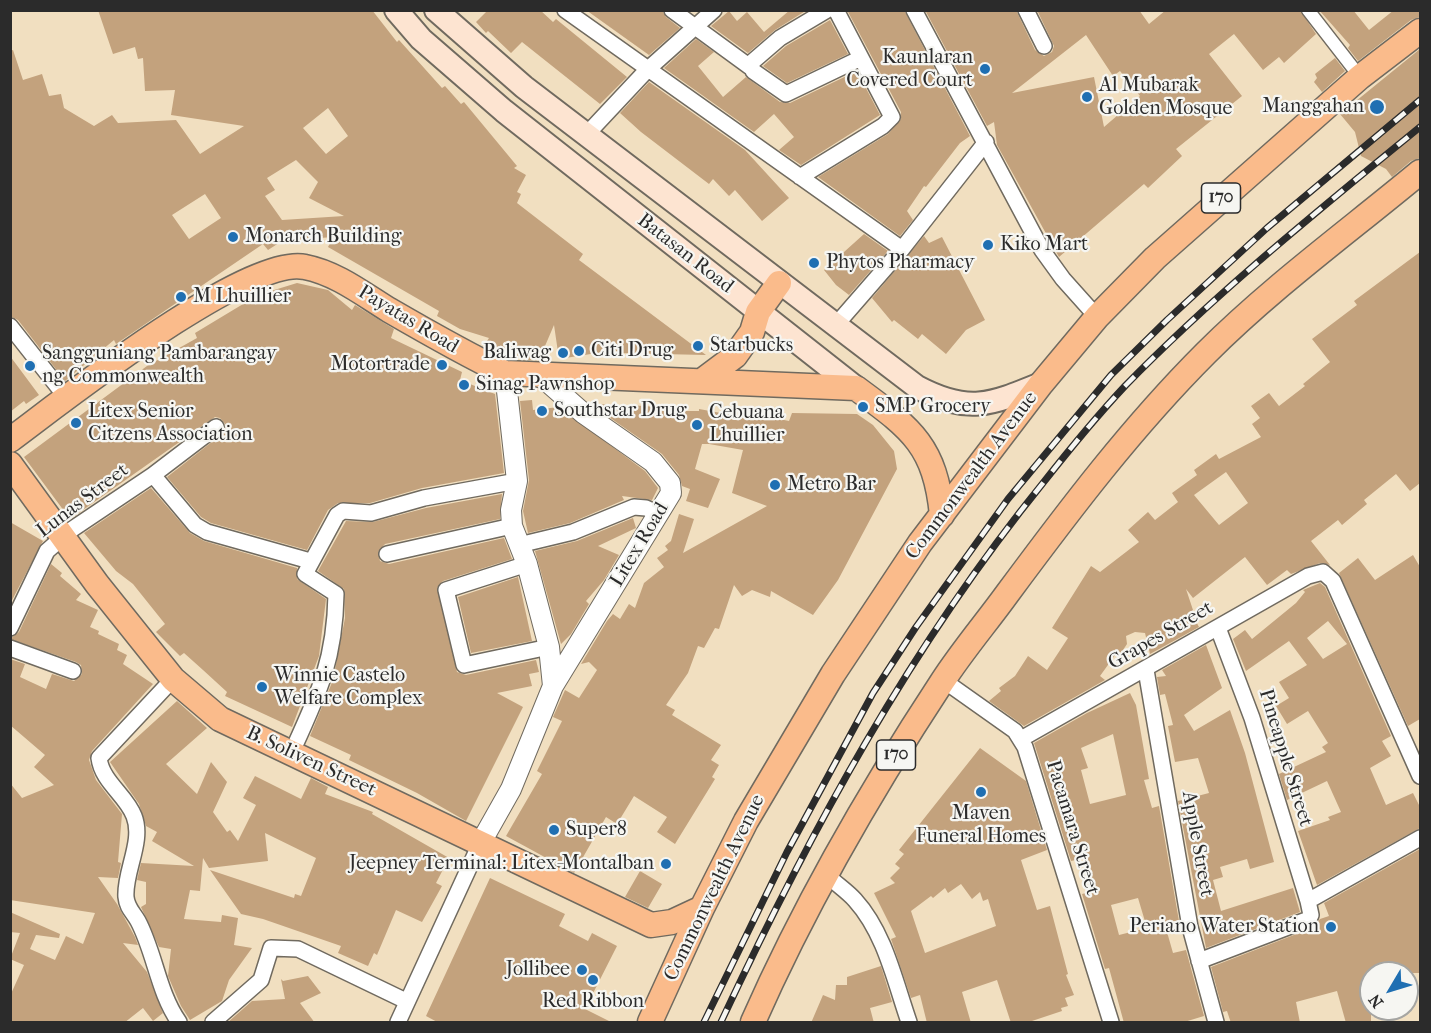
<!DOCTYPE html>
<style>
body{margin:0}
#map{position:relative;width:1431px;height:1033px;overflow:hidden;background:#f1dfc0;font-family:"IM FELL French Canon",serif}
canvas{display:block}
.frame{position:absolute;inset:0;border:12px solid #2b2b2b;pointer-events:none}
.north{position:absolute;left:1359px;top:961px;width:60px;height:60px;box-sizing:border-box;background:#f6f6f2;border:2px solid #a5a5a2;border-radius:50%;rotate:232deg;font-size:16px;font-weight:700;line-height:24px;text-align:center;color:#2b2b2b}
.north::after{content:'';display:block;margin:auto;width:21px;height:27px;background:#1f6fb2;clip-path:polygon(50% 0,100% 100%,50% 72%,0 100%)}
</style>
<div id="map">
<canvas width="1431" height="1033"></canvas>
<div class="frame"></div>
<div class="north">N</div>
</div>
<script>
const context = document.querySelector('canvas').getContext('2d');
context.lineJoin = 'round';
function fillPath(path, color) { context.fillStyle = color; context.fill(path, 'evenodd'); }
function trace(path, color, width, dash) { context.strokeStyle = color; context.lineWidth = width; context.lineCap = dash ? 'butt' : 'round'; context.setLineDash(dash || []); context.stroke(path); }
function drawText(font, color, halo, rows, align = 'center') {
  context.font = font + ' "IM FELL French Canon",serif'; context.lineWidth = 4.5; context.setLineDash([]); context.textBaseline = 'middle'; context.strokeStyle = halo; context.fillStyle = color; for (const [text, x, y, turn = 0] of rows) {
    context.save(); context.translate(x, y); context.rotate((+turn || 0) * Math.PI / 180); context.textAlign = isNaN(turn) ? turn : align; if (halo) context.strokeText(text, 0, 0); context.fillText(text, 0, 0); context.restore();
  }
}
fillPath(new Path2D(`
 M98,10H372L397,42L399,40L442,88L445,86L461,104L464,102L517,166L514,168L526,175L517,192L521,194L517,203L583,254L579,260L706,355L616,353V350L559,359L554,325L539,360H529L500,349L487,341L489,338L460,329L437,316L439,311L328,247L333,237L282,241L268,250L263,244L116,344L114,340L65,381L18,320L10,316V51L13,50L23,80L42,74L49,96L61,94L64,108L94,126L112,115L118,123L176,120L200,154L244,126L171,115L175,90L145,91L143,58L138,59L135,47L113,54ZM328,108L348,136L326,154L303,128ZM296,160L318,182L309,198L344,216L282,220L265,196L275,190L267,178ZM205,194L221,218L189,239L172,215Z
 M488,10H540L553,22L556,19L627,77L600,104L522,42L511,53L488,31L486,33L476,22Z
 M586,10H662L666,17L680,28L649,55Z
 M790,10H807L775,30L748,53L711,26L729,11L737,21L747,12L764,32Z
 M847,10H904L970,136L960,143L926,187L924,186L907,211L913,220L900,236L818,177L888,134L901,119V112Z
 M925,10H1016L1035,50L1044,56L1052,52L1054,46L1037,10H1139L1149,24L1166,10H1300L1316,34L1284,63L1279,57L1263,70L1234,34L1209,54L1242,96L1176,149L1182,156L1148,188L1144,184L1059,257L997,145L994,122L987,126ZM1086,35L1113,76L1120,71L1140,96L1104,127L1094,77L1012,93Z
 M1319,10H1353L1369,30L1394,10H1420V17L1411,20L1358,61L1348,48L1350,45Z
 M830,20L848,54L787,83L763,66L786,46Z
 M696,39L714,52L698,66L723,97L746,77L780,102L790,103L857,71L880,115L801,165L779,150L794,137L774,114L754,132L664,68Z
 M1420,49V158L1411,161L1392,177L1386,169L1361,156L1355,132L1340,114Z
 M1335,58L1345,71L1322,92L1314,82L1317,78L1315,74Z
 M649,82L745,150L789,198L762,221L735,190L729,196L713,179L709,184L641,132L620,113Z
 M864,234L888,251L849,295L836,285L824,270Z
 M924,236L929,243L942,237L985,320L966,330L946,354L922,334L918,339L894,320L892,322L872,298Z
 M1420,252V483L1410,491L1396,474L1364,500L1367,504L1342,525L1338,520L1311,541L1330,565L1320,563L1291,574L1287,570L1267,585L1245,557L1193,598L1186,589L1193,610L1191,612L1199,627L1150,654L1145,633L1135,632L1126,636L1127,644L1121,653L1118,651L1100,676L1105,680L1024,726L989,701L1001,691L999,688L1015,676L1028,656L1047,670L1068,638L1052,628L1091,566L1100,572L1139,542L1128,530L1148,512L1155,520L1178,502L1172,493L1197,475L1194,470L1216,454L1219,459L1261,437L1252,424L1260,418L1251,406L1269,393L1279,406L1305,386L1303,384L1330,362L1312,339L1357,305L1354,301ZM1226,472L1248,503L1219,525L1194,495Z
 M297,283L328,290L352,310L355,305L394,329L391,338L462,372L460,380L495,394L504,473L422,488L370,503H338L328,510L307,550L211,523L201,517L167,477L222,434L226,425L220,418L215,417L70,519L24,457L147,366L197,338L195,333L258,295Z
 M10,356L39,395L26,404L24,401L10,412Z
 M532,400L533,410L559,407L645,471L658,488L652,500L622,496L624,500L570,523L528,533L523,511L529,480L520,401Z
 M597,404L646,406L683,411H699V409L754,419L755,414L789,421L792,413L857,414L873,425L894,451L897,469L838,580L813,615L771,591L770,597L752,590L742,596L734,585L719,629L715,628L704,648L698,646L688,673L666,705L675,710L672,715L721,745L711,760L719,765L712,777L715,779L675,844L657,832L667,817L634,796L617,824L606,817L574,873L506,836L542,774L537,771L562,721L553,717L565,690L579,698L597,670L589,662L581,664L607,621L613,614L620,619L629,604L635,608L644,583L664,567L657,558L668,550L665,546L671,541L679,514L694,519L683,553L767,506L732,493L743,450L709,444H702L695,469L720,479L708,508L686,501L690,489L682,486L679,475L662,454L596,408Z
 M151,488L190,533L204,541L297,568V579L326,599L319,656L292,727L225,696L227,692L203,670L184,653L180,656L156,632L165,624L133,584L116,571L84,533Z
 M502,494L500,519L385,544L378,552L380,561L389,564L504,538L512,559L443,581L437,588L457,672L466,675L536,660L539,672L529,674L532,686L497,693L523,707L466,821L417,793L349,760L351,755L310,736L333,680L345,618L344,589L318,571L346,521L373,522L426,508Z
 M633,518L636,528L598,546L619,555L604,580L586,601L589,604L571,634L561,644L535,551L577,541Z
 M10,522L43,541L10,604Z
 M1413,555L1420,567V719L1408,726L1339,573L1358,558L1375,580Z
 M51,564L62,573L60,576L81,594L76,600L98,610L90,627L99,631L98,634L119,644L117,650L127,655L123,664L153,684L92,751L89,760L96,780L122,814L118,862L121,863L118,878L98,877L117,904L135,937L138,945L123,943L147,972L163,1013L153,1021L143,1008L124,1023H10V996L24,965L10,959L20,933L10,932V912L60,934L59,938L36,935L30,949L55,960L66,936L83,944L95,913L10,900V783L22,798L54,785L34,767L45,755L10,725V659L25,664L20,677L46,689L52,674L74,681L82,674L81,665L76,662L10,639L19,632Z
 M518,577L532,641L471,653L458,597Z
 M1320,583L1325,587L1391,736L1382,741L1391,756L1370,768L1386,805L1413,793L1420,807V828L1317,885L1298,831L1330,820L1328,817L1341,812L1327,781L1287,800L1279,774L1326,752L1322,747L1328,743L1308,711L1287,724L1276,706L1289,698L1279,682L1307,665L1289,641L1246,671L1233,639L1245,630L1252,639L1296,603L1305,592L1303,590ZM1328,621L1347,644L1323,659L1307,638Z
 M1206,645L1222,688L1184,715L1194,731L1230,710L1245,753L1274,862L1250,869L1247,859L1220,867L1223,877L1213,880L1221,911L1293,888L1300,912L1206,948L1178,801L1209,793L1198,758L1175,762L1168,726L1173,725L1165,694L1160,695L1157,677L1166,676L1162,670Z
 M1130,693L1136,705L1149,779L1144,780L1152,808L1159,806L1179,921L1165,925L1173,953L1186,950L1204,1016L1181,1023H1124L1109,968L1105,969L1082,894L1094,891L1085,858L1071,861L1034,743L1087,713ZM1113,734L1126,795L1090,804L1081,770L1088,768L1081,748ZM1138,898L1147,928L1119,935L1111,905Z
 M177,701L207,728L166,764L197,794L211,762L227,782L213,812L227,832L230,830L238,841L256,805L243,798L255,776L301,799L311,778L328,787L325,794L373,812L372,814L449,858L436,883L442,886L422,922L396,910L377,955L374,953L368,966L338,953L341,946L263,919L241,914L210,870L294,898L295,894L301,896L316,858L265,833L268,861L209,868L203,858L200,891L190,890L184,919L221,922L222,915L238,918L234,945L252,948L229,980L222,1001L190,1020L181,1006L168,976L171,949L159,947L141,907L146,904V882L137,880L141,863L194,866L152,841L157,832L146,826L139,804L110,762Z
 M980,748L1026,781L1047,850L1021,860L1037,910L1050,906L1068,974L1066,975L1074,995L1065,998L1068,1006L1061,1008L1062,1011L1026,1023H1011L997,980L962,992L971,1023H927L920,995L911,998L891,939L896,937L874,893L895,883L890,878L900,868L895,864L904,854L899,850ZM961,884L972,899L980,892L983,901L988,899L996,926L925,953L911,911L931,896L933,898L945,888L948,893Z
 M1420,849V973H1371V1023H1346L1337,991L1296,1002L1300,1023H1231L1227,1011L1223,1012L1211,967L1312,928L1320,919L1329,916L1324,903Z
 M640,871L662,884L648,908L625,897Z
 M490,878L565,914L559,926L588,941L592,933L617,946L585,1009L613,1023H439L426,1016Z
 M881,966L892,1002L870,1008L874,1023H811L823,995L835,1000L836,985H847V977Z
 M308,976L321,993L300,1003L315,1023H227L252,1001L285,999L281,979L283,981Z`), '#c3a27d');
const pedestrian = new Path2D(`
 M1308,10L1360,77`);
const minor = new Path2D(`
 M565,10L902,249
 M672,10L750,67
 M827,10L780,38L751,63L753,71L786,94L861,58
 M914,10L1042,250L1063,279L1097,317
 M1026,10L1044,46
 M587,134L647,70L714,10
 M800,177L883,126L892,117L836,10
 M10,326L66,397
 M835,326L902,249L986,142
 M216,427L153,475L195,525L207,532L310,561
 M519,545L573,532L634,507L646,508L659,514
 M387,554L512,526
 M527,564L446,590L464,665L549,647
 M10,628L47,551L71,530L153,475
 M1218,628L1252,718L1308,901
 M10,648L73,671
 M1146,670L1190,927L1216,1022
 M173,679L99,758C102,782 126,795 134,816C144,841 124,872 126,897C127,908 133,912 138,921C155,953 158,992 179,1022
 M943,680L1015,731L1025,747L1111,1022
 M1021,739L1308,576L1323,572L1333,581L1420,776
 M291,754C318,695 335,661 336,594L305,574L337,515L343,511L371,513L424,498L517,481
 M827,875C836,884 847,891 855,900C885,933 895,982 909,1022
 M1199,961L1309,919L1311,915L1308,901L1420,838
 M213,1022L261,980L271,948L298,949L406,1001
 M398,1022L480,844`);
const tertiary = new Path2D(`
 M542,377L583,413L653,462L670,483L671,493L553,686
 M480,844L511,789L553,686L549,647L527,564L512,526L511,510L517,481L505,373`);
const secondary = new Path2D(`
 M396,10L421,39L504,111L856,388
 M436,10L524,87L917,387C968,414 990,405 1041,384`);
const primary = new Path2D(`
 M703,380L735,356L752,332L758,312L779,283
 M10,440C60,403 248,254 305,267C336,273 363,294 389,310C427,332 465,354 505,373L856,388C910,428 935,444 942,515
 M10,464L97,584L173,679L220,719L651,925L672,922L702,908
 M650,1022L702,908L746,821L833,674L920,543L1041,384L1097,317L1155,258L1360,77L1420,31
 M753,1022C805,904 871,790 942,682C962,651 986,623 1007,594C1070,509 1132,427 1206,353C1272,287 1349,231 1420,172`);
trace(pedestrian, '#706a5f', 15);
trace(minor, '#706a5f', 18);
trace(tertiary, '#706a5f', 22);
trace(secondary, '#706a5f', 26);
trace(primary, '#706a5f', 27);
trace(pedestrian, '#fff', 12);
trace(minor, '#fff', 15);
trace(tertiary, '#fff', 20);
trace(secondary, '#fde4d1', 22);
trace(primary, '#fabb8b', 24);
const rail = new Path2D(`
 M704,1022L787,852L873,693L916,627L1008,499L1111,375L1167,320L1267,228L1420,100
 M721,1022C810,832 910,647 1043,483C1069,450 1096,417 1125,386C1217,292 1319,210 1420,127`);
trace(rail, '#2b2b2b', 7);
trace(rail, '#f6f6f2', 4.5, [14]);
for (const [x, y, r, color] of [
 [985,69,6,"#1f6fb2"],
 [1087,97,6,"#1f6fb2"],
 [1377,107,8,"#1f6fb2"],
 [233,237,6,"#1f6fb2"],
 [988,245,6,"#1f6fb2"],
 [814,263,6,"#1f6fb2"],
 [181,297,6,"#1f6fb2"],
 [698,346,6,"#1f6fb2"],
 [579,351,6,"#1f6fb2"],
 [563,353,6,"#1f6fb2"],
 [442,365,6,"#1f6fb2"],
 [30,366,6,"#1f6fb2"],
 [464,385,6,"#1f6fb2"],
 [863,407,6,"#1f6fb2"],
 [542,411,6,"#1f6fb2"],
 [76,423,6,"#1f6fb2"],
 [697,425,6,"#1f6fb2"],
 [775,485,6,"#1f6fb2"],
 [262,687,6,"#1f6fb2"],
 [981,792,6,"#1f6fb2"],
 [554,830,6,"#1f6fb2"],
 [666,864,6,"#1f6fb2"],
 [1331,927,6,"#1f6fb2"],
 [582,970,6,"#1f6fb2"],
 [593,980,6,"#1f6fb2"]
]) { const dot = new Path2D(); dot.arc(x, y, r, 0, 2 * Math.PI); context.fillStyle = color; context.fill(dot); trace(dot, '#f6f6f2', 2); }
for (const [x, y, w] of [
 [1221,198,39],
 [896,755,39]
]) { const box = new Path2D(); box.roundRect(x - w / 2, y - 15, w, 30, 4.5); context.fillStyle = '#f6f6f2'; context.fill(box); trace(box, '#2b2b2b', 1.5); }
drawText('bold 18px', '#2b2b2b', null, [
 ["170",1221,198],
 ["170",896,755]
]);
drawText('20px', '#2b2b2b', '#f6f6f2', [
 ["Kaunlaran",973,58,"right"],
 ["Covered Court",973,81,"right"],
 ["Al Mubarak",1099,86],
 ["Golden Mosque",1099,109],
 ["Manggahan",1364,107,"right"],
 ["Monarch Building",245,237],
 ["Kiko Mart",1000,245],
 ["Phytos Pharmacy",826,263],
 ["M Lhuillier",193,297],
 ["Starbucks",710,346],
 ["Citi Drug",591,351],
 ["Baliwag",551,353,"right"],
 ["Sangguniang Pambarangay",42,354],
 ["ng Commonwealth",42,377],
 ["Motortrade",430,365,"right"],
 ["Sinag Pawnshop",476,385],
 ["SMP Grocery",875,407],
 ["Southstar Drug",554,411],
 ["Litex Senior",88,412],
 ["Citzens Association",88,435],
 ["Cebuana",709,413],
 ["Lhuillier",709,436],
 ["Metro Bar",787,485],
 ["Winnie Castelo",274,676],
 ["Welfare Complex",274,699],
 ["Maven",981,814,"center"],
 ["Funeral Homes",981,837,"center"],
 ["Super8",566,830],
 ["Jeepney Terminal: Litex-Montalban",654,864,"right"],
 ["Periano Water Station",1319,927,"right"],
 ["Jollibee",570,970,"right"],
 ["Red Ribbon",593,1002,"center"]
], 'left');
drawText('20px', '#2b2b2b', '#f6f6f2', [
 ["Batasan Road",685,254,38],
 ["Payatas Road",408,320,31],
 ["Commonwealth Avenue",972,476,-53],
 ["Lunas Street",83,501,-37],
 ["Litex Road",640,545,-59],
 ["Grapes Street",1161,636,-30],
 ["Pineapple Street",1285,758,73],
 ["B. Soliven Street",311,762,25],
 ["Pacamara Street",1072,828,73],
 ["Apple Street",1197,844,80],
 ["Commonwealth Avenue",715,888,-64]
]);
</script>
